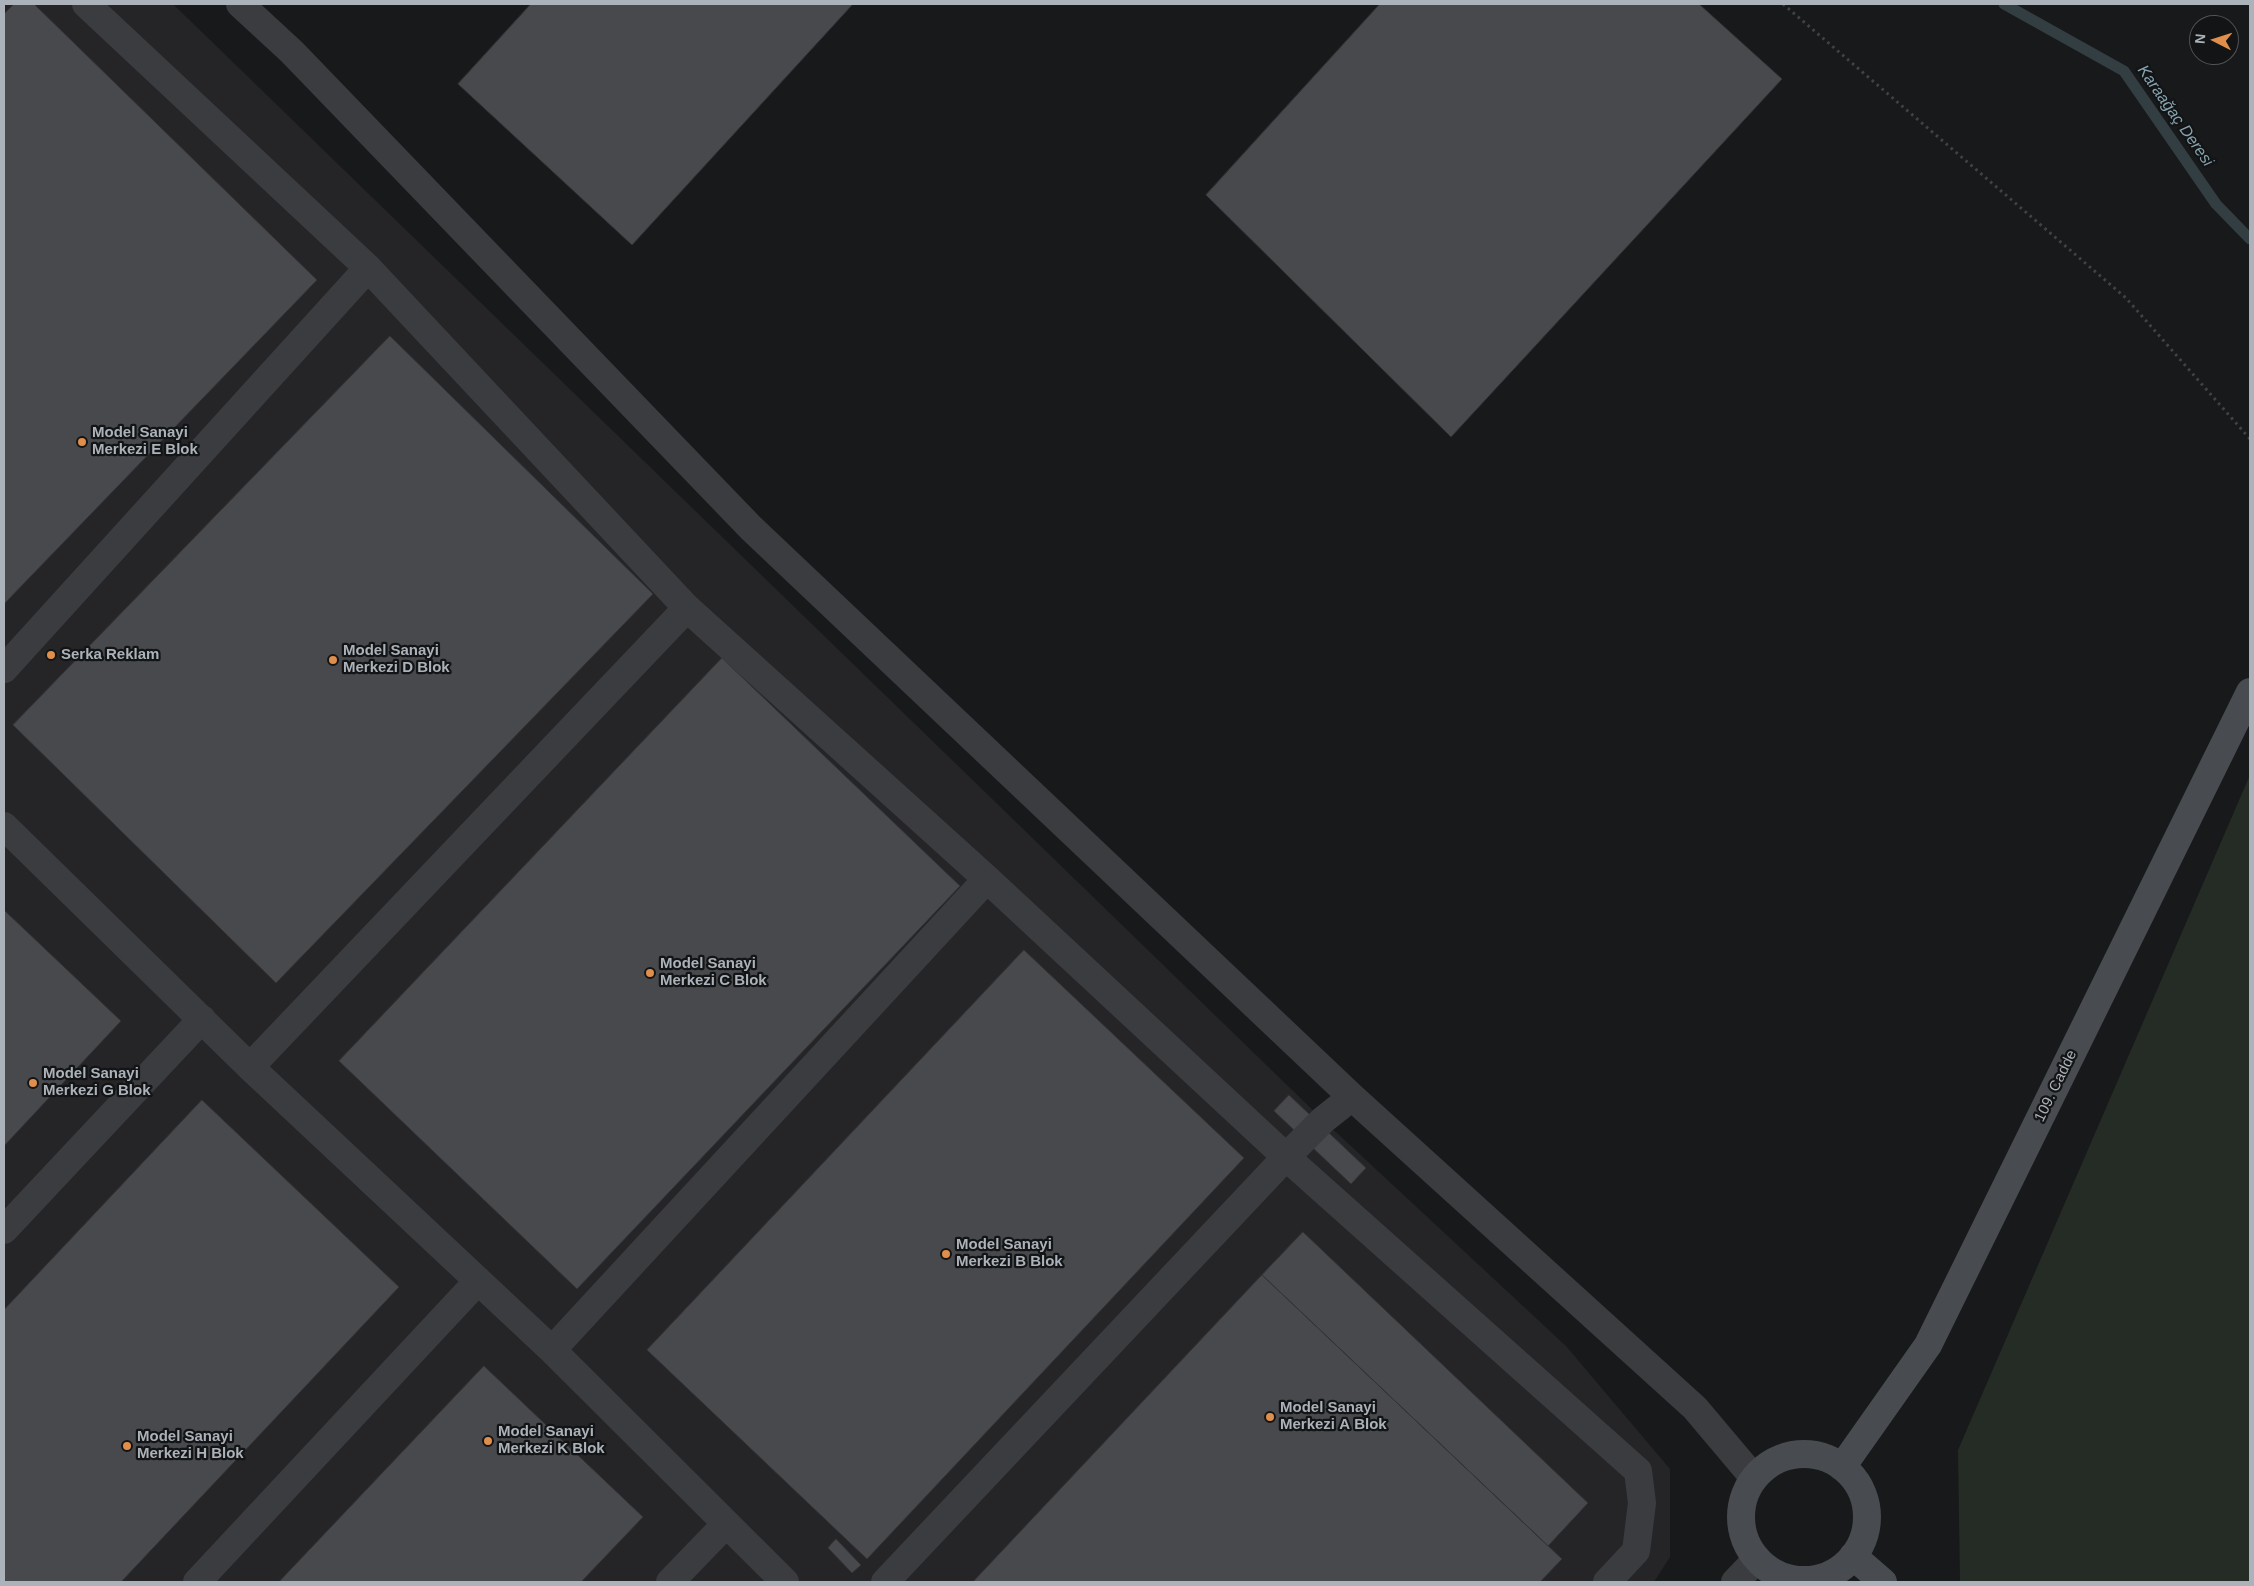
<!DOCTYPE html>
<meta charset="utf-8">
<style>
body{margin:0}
#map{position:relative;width:2254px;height:1586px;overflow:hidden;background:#18191a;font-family:Helvetica,sans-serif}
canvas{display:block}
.frame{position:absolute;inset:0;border:5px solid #acb2b9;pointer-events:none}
.north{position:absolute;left:2189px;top:15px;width:50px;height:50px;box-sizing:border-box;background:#131415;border:1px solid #505357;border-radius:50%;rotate:275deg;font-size:14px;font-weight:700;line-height:20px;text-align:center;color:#acb2b9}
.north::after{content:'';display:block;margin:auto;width:18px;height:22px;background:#df8f4b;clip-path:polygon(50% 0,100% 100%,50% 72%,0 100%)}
</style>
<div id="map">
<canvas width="2254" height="1586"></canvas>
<div class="frame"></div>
<div class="north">N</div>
</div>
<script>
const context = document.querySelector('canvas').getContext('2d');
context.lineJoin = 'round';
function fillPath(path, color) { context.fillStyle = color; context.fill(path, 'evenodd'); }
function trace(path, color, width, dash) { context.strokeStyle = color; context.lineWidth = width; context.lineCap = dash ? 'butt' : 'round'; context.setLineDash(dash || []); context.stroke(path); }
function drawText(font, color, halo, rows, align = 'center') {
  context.font = font + ' Helvetica,sans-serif'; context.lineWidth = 4.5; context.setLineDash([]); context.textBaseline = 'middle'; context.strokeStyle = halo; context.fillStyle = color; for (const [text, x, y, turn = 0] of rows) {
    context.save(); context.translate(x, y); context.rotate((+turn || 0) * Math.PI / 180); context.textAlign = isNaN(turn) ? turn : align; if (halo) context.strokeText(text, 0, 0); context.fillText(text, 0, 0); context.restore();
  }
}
fillPath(new Path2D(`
 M4,4H173L1323,1120L1566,1346L1670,1469V1557L1654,1582H4Z`), '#252527');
fillPath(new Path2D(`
 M2250,775V1582H1960L1958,1450Z`), '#252c25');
trace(new Path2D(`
 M2004,4L2124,71L2216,204L2250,239`), '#333e42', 11);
const building = new Path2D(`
 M14,4H34L317,280L4,604V14Z
 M531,4H853L632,245L458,84Z
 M1380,4H1699L1782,79L1451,437L1206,195Z
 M390,336L653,594L276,983L13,725Z
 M722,658L960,886L577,1289L339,1061Z
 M4,910L121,1021L4,1146Z
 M1024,950L1244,1158L867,1559L647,1350Z
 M1289,1095L1366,1168L1351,1184L1274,1111Z
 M202,1100L399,1287L121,1582H4V1310Z
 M1303,1232L1588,1503L1548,1546L1262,1275Z
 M1262,1275L1562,1559L1540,1582H973Z
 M484,1366L643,1517L581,1582H279Z
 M836,1539L861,1565L852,1573L828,1548Z`);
fillPath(building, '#48494d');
trace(building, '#333336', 1);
trace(new Path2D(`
 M1783,4L2126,298L2250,439`), '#404346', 3, [2.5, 4]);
trace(new Path2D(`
 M86,4L368,268L687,608L987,879L1286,1157L1638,1471L1642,1503L1636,1551L1607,1582
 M240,4L292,52L751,528L1352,1097L1695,1408L1754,1478
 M4,669L368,268
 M4,826L250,1067L552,1350L785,1582
 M250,1067L687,608
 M4,1230L202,1019
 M552,1350L987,879
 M197,1582L478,1281
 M670,1582L726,1524
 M885,1582L1286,1157L1323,1120L1352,1097
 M1735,1582L1757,1559`), '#3a3c3f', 28);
trace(new Path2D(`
 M1741 1517a63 63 0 1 1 126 0a63 63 0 1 1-126 0Z
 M1842,1467L1928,1345L2250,692
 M1853,1556L1883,1582`), '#484b4f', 28);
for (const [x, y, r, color] of [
 [82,442,5,"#df8f4b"],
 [51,655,5,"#df8f4b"],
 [333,660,5,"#df8f4b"],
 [650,973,5,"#df8f4b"],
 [33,1083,5,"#df8f4b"],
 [946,1254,5,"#df8f4b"],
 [1270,1417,5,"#df8f4b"],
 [488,1441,5,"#df8f4b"],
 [127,1446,5,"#df8f4b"]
]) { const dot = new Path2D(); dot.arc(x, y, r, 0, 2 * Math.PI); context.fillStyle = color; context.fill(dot); trace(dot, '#131415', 2); }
drawText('bold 15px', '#acb2b9', '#131415', [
 ["Model Sanayi",92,433],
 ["Merkezi E Blok",92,450],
 ["Model Sanayi",343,651],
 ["Merkezi D Blok",343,668],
 ["Serka Reklam",61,655],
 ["Model Sanayi",660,964],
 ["Merkezi C Blok",660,981],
 ["Model Sanayi",43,1074],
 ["Merkezi G Blok",43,1091],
 ["Model Sanayi",956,1245],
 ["Merkezi B Blok",956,1262],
 ["Model Sanayi",1280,1408],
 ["Merkezi A Blok",1280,1425],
 ["Model Sanayi",498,1432],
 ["Merkezi K Blok",498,1449],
 ["Model Sanayi",137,1437],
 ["Merkezi H Blok",137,1454]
], 'left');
drawText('15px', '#acb2b9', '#131415', [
 ["109. Cadde",2056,1086,-64]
]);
drawText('italic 16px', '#87a5b0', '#131415', [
 ["Karaağaç Deresi",2175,116,55]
]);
</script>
